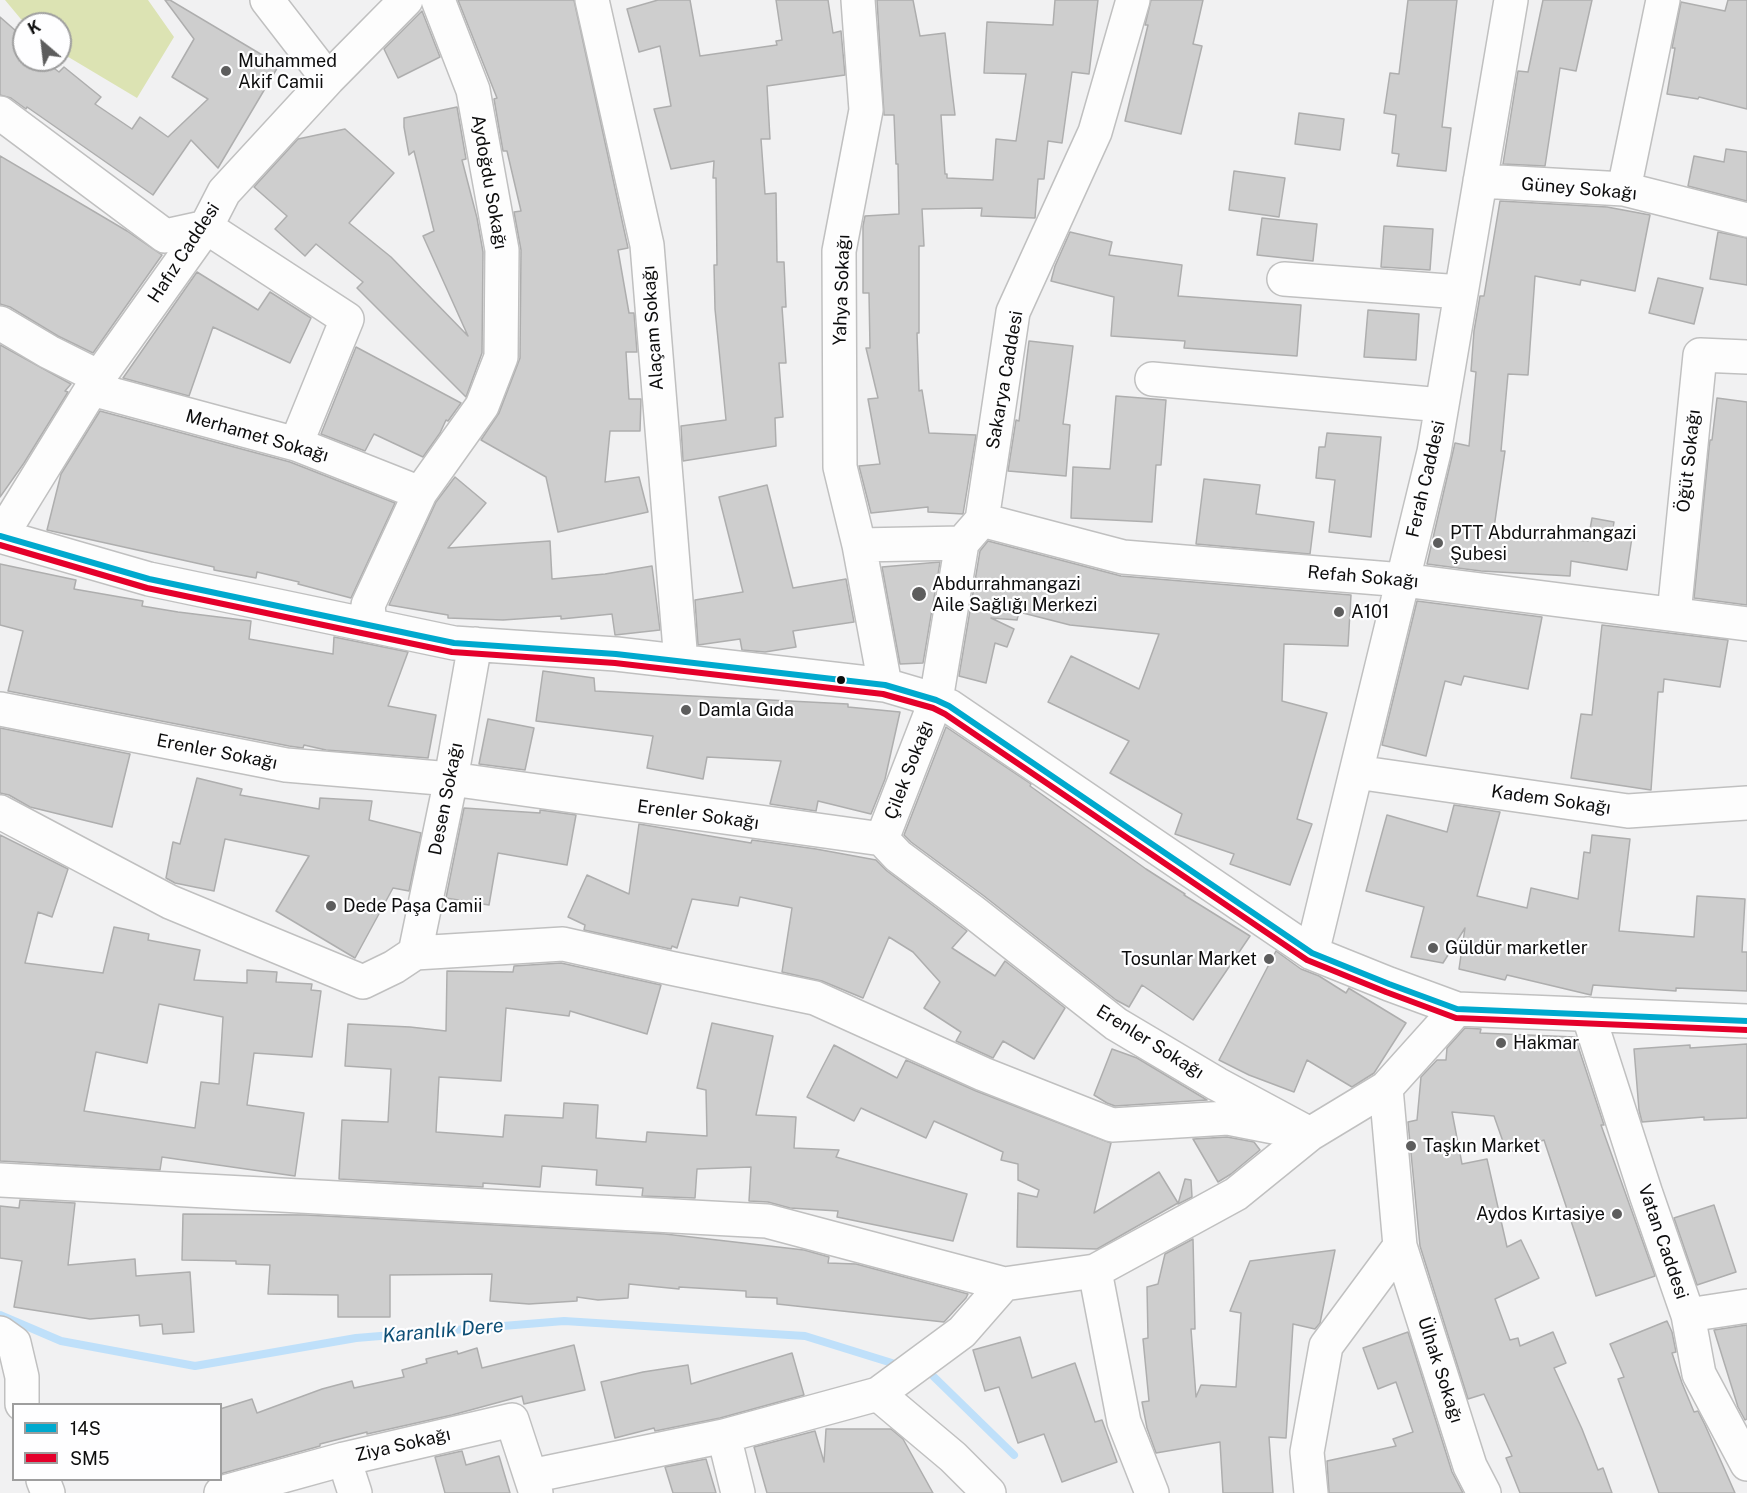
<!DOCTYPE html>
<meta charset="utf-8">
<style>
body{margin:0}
#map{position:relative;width:1747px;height:1493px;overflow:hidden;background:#f1f1f2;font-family:"Public Sans",sans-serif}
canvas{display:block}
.legend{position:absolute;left:12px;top:1403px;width:210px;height:78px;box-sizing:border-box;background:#fefeff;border:2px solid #9e9e9e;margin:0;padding:8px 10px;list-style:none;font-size:18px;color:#0d0d0d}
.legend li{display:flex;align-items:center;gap:12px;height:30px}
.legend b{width:30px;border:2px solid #9e9e9e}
.north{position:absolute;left:12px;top:12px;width:60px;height:60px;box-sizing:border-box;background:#fefeff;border:2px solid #9e9e9e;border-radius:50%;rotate:332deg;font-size:16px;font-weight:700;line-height:24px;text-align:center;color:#0d0d0d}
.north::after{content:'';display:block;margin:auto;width:21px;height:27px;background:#5d5d5d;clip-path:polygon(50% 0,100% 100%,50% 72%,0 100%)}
</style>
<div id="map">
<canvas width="1747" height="1493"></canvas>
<ul class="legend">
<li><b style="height:8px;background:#00a9ce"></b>14S</li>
<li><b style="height:8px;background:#e4002b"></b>SM5</li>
</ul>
<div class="north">K</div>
</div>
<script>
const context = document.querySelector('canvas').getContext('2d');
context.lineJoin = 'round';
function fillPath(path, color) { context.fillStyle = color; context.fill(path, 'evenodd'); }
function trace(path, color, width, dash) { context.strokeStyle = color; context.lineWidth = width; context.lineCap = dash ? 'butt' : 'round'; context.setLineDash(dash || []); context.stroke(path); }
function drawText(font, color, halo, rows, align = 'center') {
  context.font = font + ' "Public Sans",sans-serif'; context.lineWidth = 4.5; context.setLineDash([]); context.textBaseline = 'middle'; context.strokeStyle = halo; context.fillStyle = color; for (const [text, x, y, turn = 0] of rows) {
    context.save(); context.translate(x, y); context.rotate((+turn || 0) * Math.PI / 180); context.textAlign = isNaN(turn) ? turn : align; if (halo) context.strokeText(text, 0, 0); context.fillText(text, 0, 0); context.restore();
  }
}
fillPath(new Path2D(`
 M5,0H148L174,37L137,98L60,52V24H25Z`), '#dce3b3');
trace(new Path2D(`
 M0,1315L61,1341L195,1366L356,1338L564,1321L805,1336L892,1363
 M934,1377L1014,1455`), '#bfe0fa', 8);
const building = new Path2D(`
 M165,0H170L279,65L218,168L191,140L153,195L27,107L26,109L11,98L0,95V17L24,38V60H43L59,72L64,67L101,97L95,104L132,129L140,117L168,137L208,99L172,77L194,39Z
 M458,0H574L628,248L618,250L629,313H634L637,352H626L629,399H641L640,431H610L605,482L639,477L648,512L558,532L546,477L481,440L499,413L520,358L521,250L514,212L521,211L507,151H503L494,99L497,98Z
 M658,0H690L700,56L777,45L776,41L782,40L776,0H828L833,33L841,31L845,75L767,86L770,139H761L765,194L776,193L777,262H784L786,307H782L786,363H779L783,417L775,418L776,446L683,461L681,426L726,420L715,309L714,265H717L716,178H713L714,161L671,169L654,109L671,106L660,46L639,52L627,9Z
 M877,0H913L920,36L945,33L955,115H941L945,174H947V178L993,180L996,139L1016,141L1026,74L984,73L987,22L1053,25L1055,0H1098L1089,74L1072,72L1062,143L1048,141L1044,179H1038L1035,218L981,216L982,208L922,209L924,246H919V333H917L919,391L922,390L929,433L976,435L963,514L928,512V507L871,513L859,466L880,464L868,399L878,398L866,348H870L869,293H863V226L865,216L899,214L898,164H896L894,115H884Z
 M1151,0H1203L1193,44L1202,46L1181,134L1125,121L1148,25H1145Z
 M1408,0H1457L1442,127L1451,128L1446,171L1397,166L1399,154L1392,153L1396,115L1384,113L1390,73L1399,74Z
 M1543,0H1592L1576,71L1560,68L1545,166L1503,164L1518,71L1528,72Z
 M1728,0H1747V109L1699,97L1698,99L1667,94L1675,48H1672L1681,2L1725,11Z
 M422,11L440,57L398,78L384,49Z
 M457,107L466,159L462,160L477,218L483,252L482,353L466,397L357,288L363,282L316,244L305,256L275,229L287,216L254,187L298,139L345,129L394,173L349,223L391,257L468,336L423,236L434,231L414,151L409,155L404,127V118Z
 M1299,113L1344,119L1340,150L1295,144Z
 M1726,149L1747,152V201L1688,186L1694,156L1724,162Z
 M0,156L127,231L162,255L93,353L58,336L10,307L0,304Z
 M1234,171L1285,178L1279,217L1229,210Z
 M1500,201L1607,207L1650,215L1635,291L1581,280L1580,285L1535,276L1528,375L1508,374L1501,451H1505L1493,535L1588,541L1592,518L1614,522L1613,528L1633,531L1627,570L1571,561L1570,576L1481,571L1427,564L1455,443L1469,446L1476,372L1471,371L1474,331L1480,296H1484Z
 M1262,218L1317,224L1313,261L1257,255Z
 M1384,226L1433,229L1430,270L1381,267Z
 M1070,232L1112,242L1109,255L1182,265L1178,296L1301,305L1297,356L1184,348L1185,341L1111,336L1114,297L1051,281L1055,266Z
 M1718,232L1747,238V285L1710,279Z
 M197,272L258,310L270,292L311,318L290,363L213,327L189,396L123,378Z
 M1658,278L1703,288L1694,324L1649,313Z
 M1368,310L1419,314L1416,360L1364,357Z
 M1029,341L1073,346L1063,424L1070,425L1066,476L1008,471L1016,420L1019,421Z
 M0,345L71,384L65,391L68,392L24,463L0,497Z
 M356,347L461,403L448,421L446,420L440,433L423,457L374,434L365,451L321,434Z
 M1116,396L1166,400L1161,465H1156L1152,522L1071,518L1073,467L1110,469Z
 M1717,398L1747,402V605L1694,598L1709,448L1710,440H1712Z
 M100,411L290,462L395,503L351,598L298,584L299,582L257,572L256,578L214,570V567L47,530L61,474Z
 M1327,433L1381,437L1371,537L1329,532L1335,480L1316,478L1319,447H1325Z
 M455,477L486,503L448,548L550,541L552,579L605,574L652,566L660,630L615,635L612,614L561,619V616L503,620L448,618V615L389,605L436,502Z
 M1204,479L1260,485L1256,514L1314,522L1310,554L1196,544Z
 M767,485L793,588L846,579L854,622L793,631L796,647L765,652L742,650L740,639L698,645L695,600L743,592L719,497Z
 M988,541L1121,576L1351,595L1348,646L1284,644L1282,701L1327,713L1297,819L1312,824L1290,885L1230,864L1234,854L1175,834L1182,814L1110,773L1129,741L1048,702L1071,656L1139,689L1159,634L1070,625L1019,612L1017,620L991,618L1014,629L1007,647L995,643L986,683L959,676L980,551Z
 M940,562L923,663L900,664L882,567Z
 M0,564L76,580L74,589L143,601L142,606L178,612L251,621L249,639L333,654L334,637L408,652L388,706L436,715L428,758L326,750L304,745L303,748L289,746L8,691L23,631L0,625Z
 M1417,601L1542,617L1528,689L1464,676L1461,685L1445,681L1426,756L1382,745Z
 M1602,625L1728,640L1720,687L1664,679L1663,692H1658L1651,790L1571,778L1581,714L1592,715Z
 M543,671L594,678L595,691L848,704V707L900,712L885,779L871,814L818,801L816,811L770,804L781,761L707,757L703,779L647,768L653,736L536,721Z
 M488,719L534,728L525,770L479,764Z
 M946,727L1031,784L1030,786L1146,869L1185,894L1184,895L1250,936L1193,1020L1142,985L1129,1007L1116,1000L984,896L911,842L904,835Z
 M0,728L130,754L112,827L30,807L9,795L0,793Z
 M197,778L242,789L240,795L319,809L320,798L372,801L369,820L421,833L409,891L393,888L355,958L276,911L309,856L225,839L214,891L175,883L166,878L173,842L180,844Z
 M1454,805L1500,812L1477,896L1527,908L1531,888L1578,899L1584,852L1590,853L1592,835L1630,839L1619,931L1694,937L1697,896L1745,899L1742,952H1747V991L1676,988V991L1593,985L1591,995L1507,975L1505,980L1459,969L1465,928L1443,963L1411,957L1424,907L1366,891L1387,815L1447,832Z
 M464,808L540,813V810L576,815L567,865L498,853L489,905L446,898Z
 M639,824L751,843L752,840L816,849L876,860L887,871L967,931L952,948L995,976L1005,961L1065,1008L1034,1059L1003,1041L993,1058L956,1041L961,1032L924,1008L940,982L913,952L889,937L863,998L822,981L782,972L792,908L740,897L738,906L692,899L677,948L672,946L671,949L584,930L585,925L568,917L587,875L629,894Z
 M0,835L68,869L52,917L38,912L25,963L103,973L114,927L149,934L148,940L200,950L194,980L247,983V970L277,972L276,982L312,984L311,990L321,991L312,1057L254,1053L247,1105L304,1113L295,1176L162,1157L160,1170L0,1161ZM159,1004L223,1017L219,1084L201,1082L195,1128L84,1111L96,1052L147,1063Z
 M1276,951L1301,969L1319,976L1346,993L1349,988L1350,989L1406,1023L1374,1073L1352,1087L1307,1060L1294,1092L1249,1075L1219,1060Z
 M561,963L661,985L647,1034L570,1011L569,1016L506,1008L501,1081L439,1077L436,1132L503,1137L505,1115L563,1118L564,1103L598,1105L596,1138L646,1142L647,1132L707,1136L706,1090L697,1088L712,1023L773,1036L756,1115L796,1117L794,1148L839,1150L836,1157L967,1194L953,1241L837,1217L838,1211L790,1208L768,1202L749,1201L751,1167L697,1169L695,1198L642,1196L643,1188L596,1185L597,1170L542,1166L540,1187L483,1183V1187L339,1179L342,1120L388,1122L391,1069L345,1066L348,1024L410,1027L446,1031L447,971L513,972L514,966Z
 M1465,1028L1481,1029L1480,1033L1575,1037L1604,1125H1601L1655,1276L1596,1296L1544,1140L1507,1153L1494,1116L1452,1112L1462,1164L1487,1159L1507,1247L1521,1240L1539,1278L1495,1299L1510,1340L1518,1338L1520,1346L1553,1332L1566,1363L1554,1368L1582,1429L1598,1470L1603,1468L1612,1493H1520L1506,1458L1512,1456L1484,1394L1468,1399L1420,1246L1408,1122L1417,1120L1421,1077L1437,1060H1446L1447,1048Z
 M1747,1044V1118L1704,1120V1117L1642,1122L1639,1110L1634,1049L1690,1045V1048Z
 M834,1045L897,1078L906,1060L976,1091L1111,1143L1094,1213L1159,1172L1178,1203L1097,1249L1017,1247L1018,1193L1037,1197L1039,1190L1018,1180V1164L1001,1160L1003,1152L934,1121L926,1138L861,1108L854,1121L807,1097Z
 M1112,1049L1137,1058L1207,1100L1115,1106L1107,1103L1094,1095Z
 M1227,1137L1254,1142L1260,1150L1231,1174L1218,1182L1193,1139Z
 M1185,1179L1191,1180L1192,1197L1178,1204Z
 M20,1200L75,1203L68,1265L135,1259L136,1276L190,1272L194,1332L163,1334L162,1324L140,1326L139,1315L90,1319L14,1307L22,1261L0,1258V1206L19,1208Z
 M1714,1205L1736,1272L1697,1285L1674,1218Z
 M183,1214L306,1215L665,1234L804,1250L829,1257L828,1263L856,1264L968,1294L966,1298L944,1322L777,1304V1298L746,1297V1291L679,1287V1289L629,1284L628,1298L598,1300L577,1297V1301L529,1304L490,1301L492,1274L390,1275V1317H338V1295L268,1294L270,1265L236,1264V1261L182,1260Z
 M1193,1239L1195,1329H1191L1196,1397L1201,1385L1236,1387L1241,1313L1230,1311L1250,1261L1335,1250L1320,1323L1315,1329L1293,1324L1286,1438L1269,1437L1273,1493H1223L1220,1442L1156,1453L1147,1428L1142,1402L1149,1401L1143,1339L1148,1338L1147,1287L1158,1284L1165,1254Z
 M1667,1321L1672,1332L1676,1352L1672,1353L1682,1383L1694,1412L1698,1411L1705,1425L1735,1493H1659L1618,1379L1624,1377L1610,1344Z
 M1747,1325V1419L1745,1420L1738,1407L1714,1330Z
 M1408,1332L1452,1472L1463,1493H1329L1327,1461L1396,1446L1393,1439L1413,1432L1396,1382L1378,1389L1363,1348Z
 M1020,1337L1032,1378L1075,1363L1095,1422L1102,1420L1117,1462L1062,1482L1044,1434L1018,1443L999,1387L985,1391L973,1350Z
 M574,1345L585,1390L524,1404L522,1396L452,1415L367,1434V1432L320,1444V1446L220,1474V1409L252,1399L257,1413L322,1389L352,1381L354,1388L404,1377L402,1370L427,1363L426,1359L457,1351L458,1354L477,1348L482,1368Z
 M792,1353L804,1395L720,1418L655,1431L654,1428L615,1438L601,1382L643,1372L688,1365L691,1384Z
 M826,1429H891L903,1439L933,1493H767L754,1447L815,1431L824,1462Z
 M462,1451L466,1465L499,1456L510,1493H445L435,1457Z
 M706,1459L716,1493H673L665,1467Z`);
fillPath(building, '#cecece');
trace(building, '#aeaeae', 1.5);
const minor = new Path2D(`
 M267,0L328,79
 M592,0L647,245L681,662
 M858,0L866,110L839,251L840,467L859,545L885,685
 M0,113L165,236L206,227L347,319L296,444
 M1480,181L1624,189L1747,220
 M1624,189L1663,0
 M1284,279L1461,292
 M0,323L49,352L99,377
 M1152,379L1442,405
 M92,389L296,444L420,493
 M982,520L1123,557L1403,580L1747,624
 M0,536L149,579L454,643L616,654L885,685L936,700L949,706L1312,953L1389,984L1457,1009L1747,1021
 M1,536L99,377L206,227L224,192L328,79L406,0
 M859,545L962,543
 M1674,614L1700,355L1747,357
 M370,625L368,605L420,493L482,406L501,357L502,250L473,90L438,0
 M0,709L286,765L451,779L882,839L898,856L972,911L1116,1024L1217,1084L1310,1134
 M1356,772L1628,811L1747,803
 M0,812L170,902L363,982L394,967L415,953L563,944L670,968L815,998L983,1074L1112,1125L1228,1118L1279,1128
 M882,839L936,700L962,543L982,520L1013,312L1095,132L1133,0
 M415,953L451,779L475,644
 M1312,953L1434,452L1511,0
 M1588,1014L1646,1194L1688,1315L1699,1374L1747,1464
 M0,1180L767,1221L1004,1284L1095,1271
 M1400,1246L1470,1466L1484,1493
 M1688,1315L1747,1306
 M0,1333L14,1343L22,1377V1404
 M878,1394L962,1332L1004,1284
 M724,1436L738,1493
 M344,1459L355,1493
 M531,1476L724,1436L878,1394L953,1457L989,1493
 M43,1480L48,1493
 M221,1493L344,1459L512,1420L536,1493
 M1152,1493L1124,1422L1095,1271L1236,1194L1310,1134L1386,1088L1457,1009
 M1311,1493L1307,1452L1326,1346L1400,1246L1386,1088`);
trace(minor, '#c0c0c0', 36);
trace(minor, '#fdfdfd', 33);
trace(new Path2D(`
 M0,536L149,579L454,643L616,654L885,685L936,700L949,706L1312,953L1389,984L1457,1009L1747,1021`), '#00a9ce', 6);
trace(new Path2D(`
 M0,545L147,588L452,652L615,663L883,694L933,708L945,714L1307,960L1386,992L1456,1018L1747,1030`), '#e4002b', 6);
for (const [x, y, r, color] of [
 [226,71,6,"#5d5d5d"],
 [1438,543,6,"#5d5d5d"],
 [919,594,8,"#5d5d5d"],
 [1339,612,6,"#5d5d5d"],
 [841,680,5,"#0d0d0d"],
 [686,710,6,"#5d5d5d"],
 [331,906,6,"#5d5d5d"],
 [1433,948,6,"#5d5d5d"],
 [1269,959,6,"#5d5d5d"],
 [1501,1043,6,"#5d5d5d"],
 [1411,1146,6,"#5d5d5d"],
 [1617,1214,6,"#5d5d5d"]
]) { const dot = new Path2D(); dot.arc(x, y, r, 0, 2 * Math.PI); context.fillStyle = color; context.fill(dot); trace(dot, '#fefeff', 2); }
drawText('18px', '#0d0d0d', '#fefeff', [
 ["Muhammed",238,61],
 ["Akif Camii",238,82],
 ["PTT Abdurrahmangazi",1450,533],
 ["Şubesi",1450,554],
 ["Abdurrahmangazi",932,584],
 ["Aile Sağlığı Merkezi",932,605],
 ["A101",1351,612],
 ["Damla Gıda",698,710],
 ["Dede Paşa Camii",343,906],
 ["Güldür marketler",1445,948],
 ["Tosunlar Market",1257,959,"right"],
 ["Hakmar",1513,1043],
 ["Taşkın Market",1423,1146],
 ["Aydos Kırtasiye",1605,1214,"right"]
], 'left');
drawText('18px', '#0d0d0d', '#fefeff', [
 ["Aydoğdu Sokağı",489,182,80],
 ["Güney Sokağı",1579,189,5],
 ["Hafız Caddesi",184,253,-57],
 ["Yahya Sokağı",842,290,-88],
 ["Alaçam Sokağı",653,328,-94],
 ["Sakarya Caddesi",1005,380,-80],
 ["Merhamet Sokağı",257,436,16],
 ["Öğüt Sokağı",1689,461,-84],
 ["Ferah Caddesi",1426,479,-77],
 ["Refah Sokağı",1363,577,5],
 ["Erenler Sokağı",217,752,11],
 ["Çilek Sokağı",909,770,-69],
 ["Desen Sokağı",446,799,-79],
 ["Kadem Sokağı",1551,800,8],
 ["Erenler Sokağı",698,815,8],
 ["Erenler Sokağı",1150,1042,32],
 ["Vatan Caddesi",1663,1242,71],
 ["Ülhak Sokağı",1440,1370,72],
 ["Ziya Sokağı",403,1445,-13]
]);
drawText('italic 20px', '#0d4e75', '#fefeff', [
 ["Karanlık Dere",443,1331,-5]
]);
</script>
